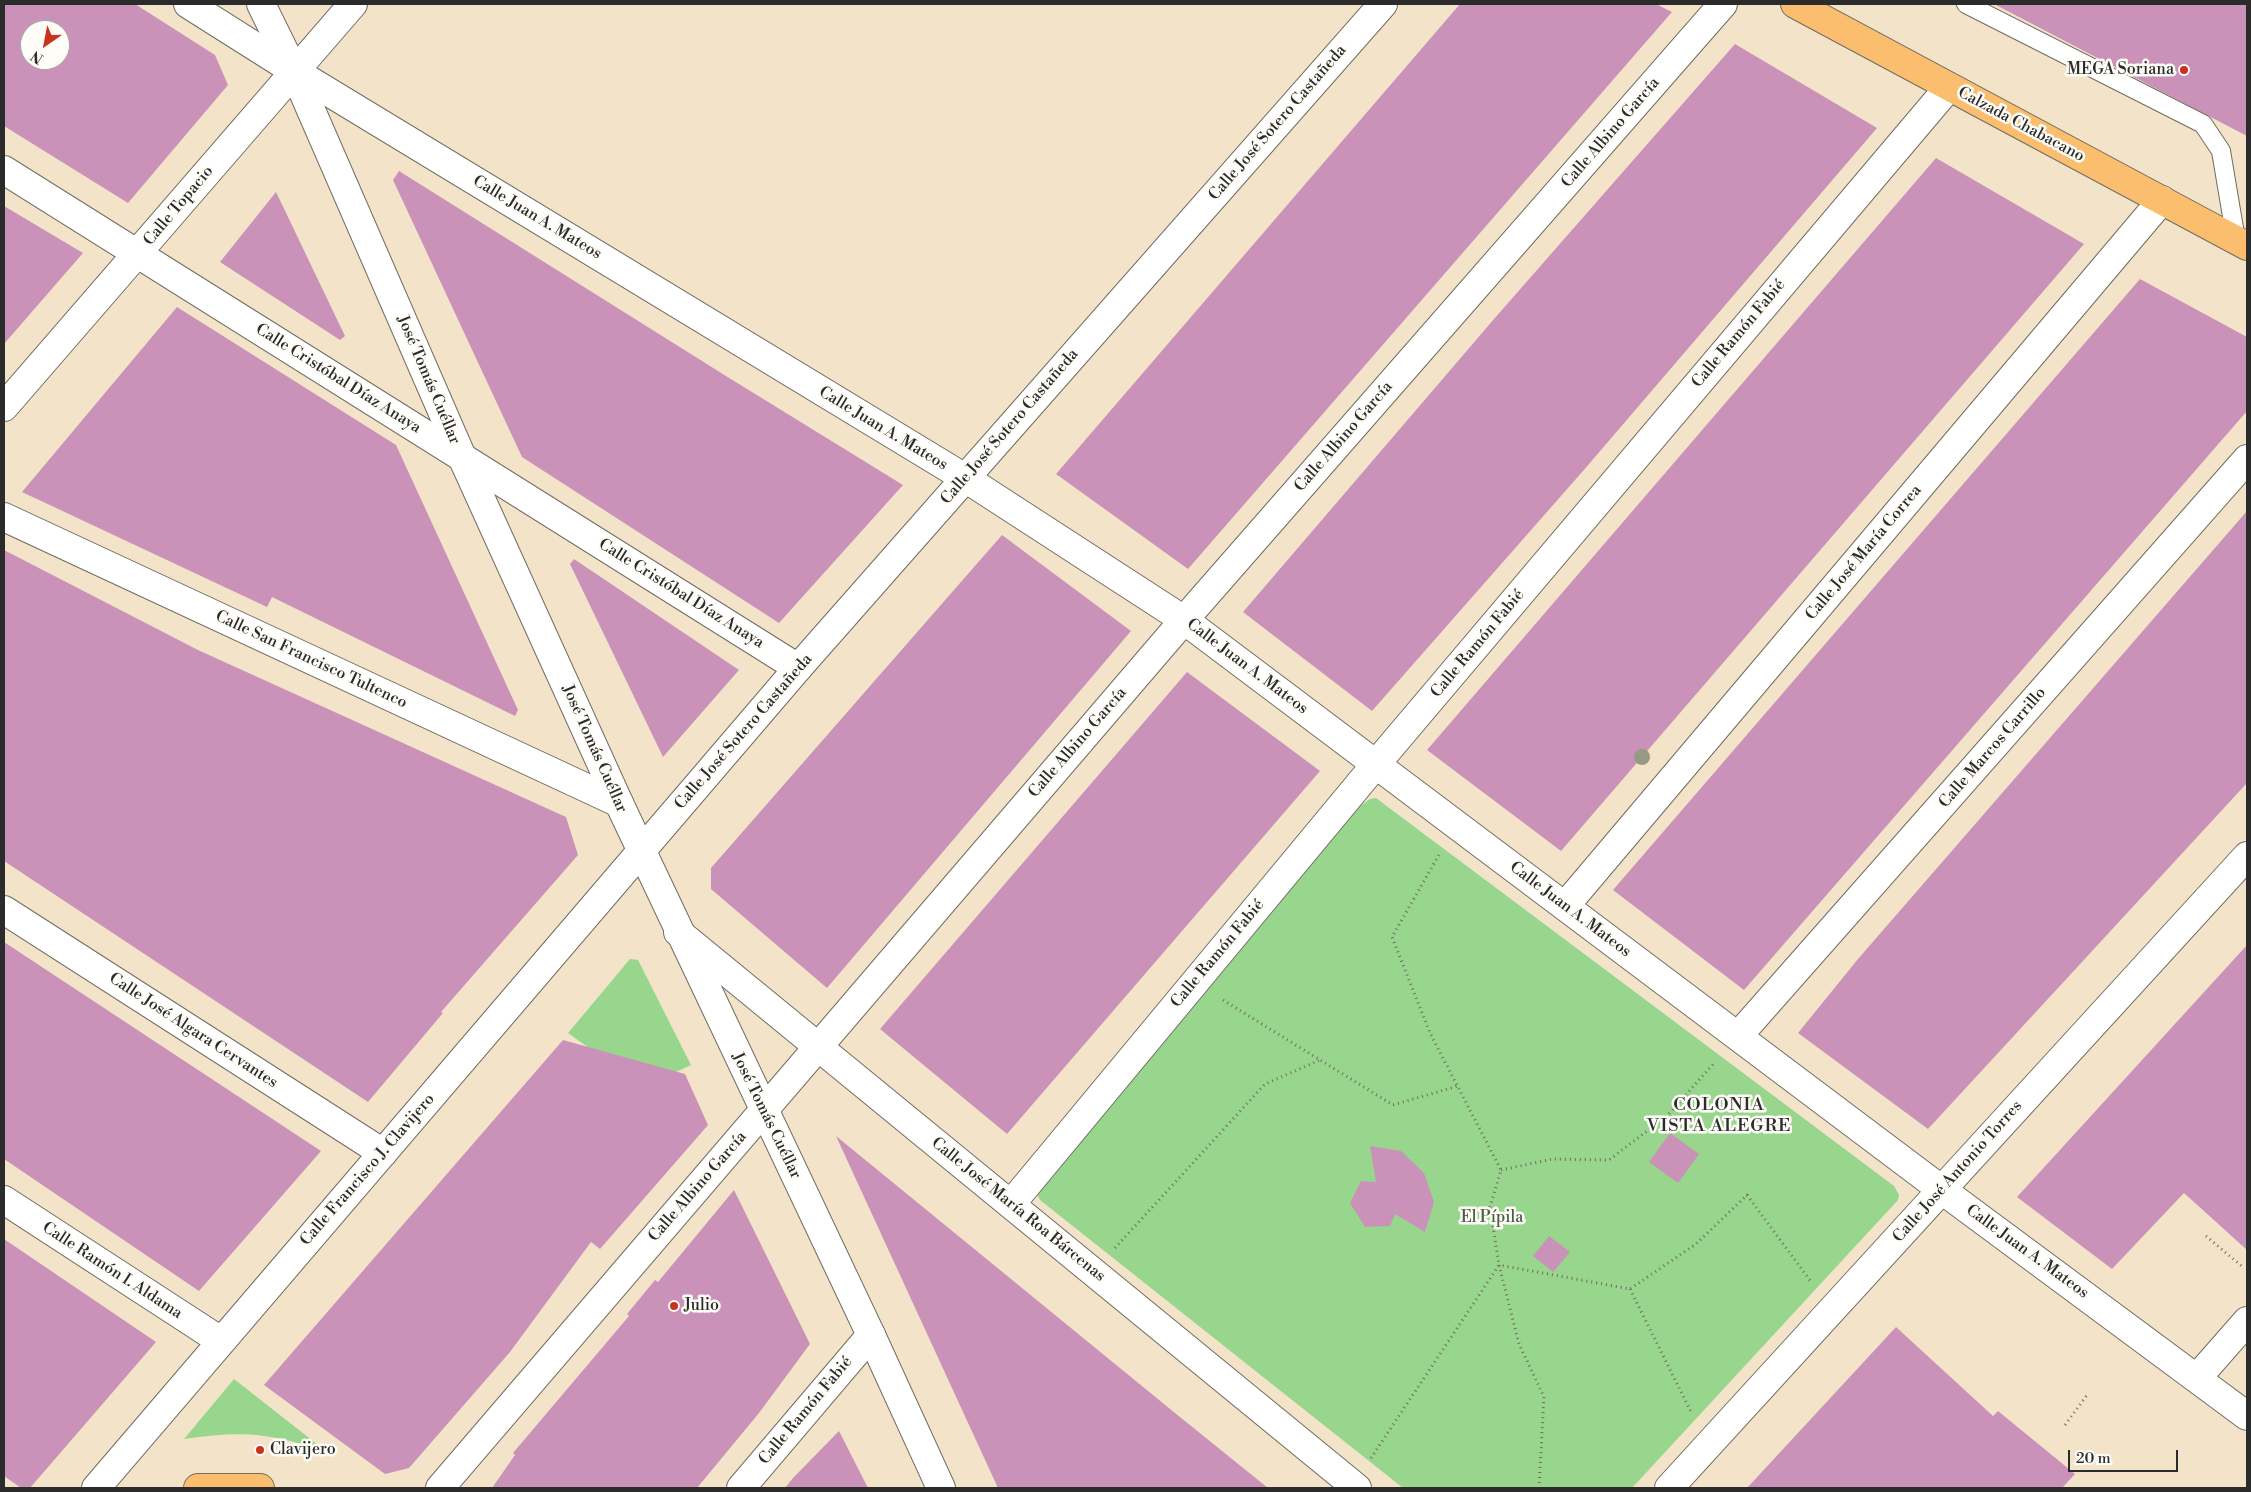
<!DOCTYPE html>
<meta charset="utf-8">
<style>
body{margin:0}
#map{position:relative;width:2251px;height:1492px;overflow:hidden;background:#f3e4c9;font-family:"Libre Bodoni",serif}
canvas{display:block}
.frame{position:absolute;inset:0;border:5px solid #2b2b2b;pointer-events:none}
.north{position:absolute;left:20px;top:20px;width:50px;height:50px;box-sizing:border-box;background:#fdfcf7;border:1px solid #a9a8a5;border-radius:50%;rotate:213deg;font-size:14px;font-weight:700;line-height:20px;text-align:center;color:#2b2b2b}
.north::after{content:'';display:block;margin:auto;width:18px;height:22px;background:#c8321e;clip-path:polygon(50% 0,100% 100%,50% 72%,0 100%)}
.scale{position:absolute;left:2068px;top:1450px;width:110px;height:22px;box-sizing:border-box;border:2px solid #2b2b2b;border-top:0;padding-left:6px;font-size:15px;line-height:18px;white-space:nowrap;color:#2b2b2b;-webkit-text-stroke:4px #fdfcf7;paint-order:stroke}
</style>
<div id="map">
<canvas width="2251" height="1492"></canvas>
<div class="frame"></div>
<div class="north">N</div>
<div class="scale">20 m</div>
</div>
<script>
const context = document.querySelector('canvas').getContext('2d');
context.lineJoin = 'round';
function fillPath(path, color) { context.fillStyle = color; context.fill(path, 'evenodd'); }
function trace(path, color, width, dash) { context.strokeStyle = color; context.lineWidth = width; context.lineCap = dash ? 'butt' : 'round'; context.setLineDash(dash || []); context.stroke(path); }
function drawText(font, color, halo, rows, align = 'center') {
  context.font = font + ' "Libre Bodoni",serif'; context.lineWidth = 5; context.setLineDash([]); context.textBaseline = 'middle'; context.strokeStyle = halo; context.fillStyle = color; for (const [text, x, y, turn = 0] of rows) {
    context.save(); context.translate(x, y); context.rotate((+turn || 0) * Math.PI / 180); context.textAlign = isNaN(turn) ? turn : align; if (halo) context.strokeText(text, 0, 0); context.fillText(text, 0, 0); context.restore();
  }
}
fillPath(new Path2D(`
 M1376,798L1894,1186L1899,1195L1898,1200L1632,1488H1403L1040,1200L1036,1192L1040,1179L1360,806L1370,799Z
 M630,959L638,960L691,1065L644,1087L568,1033Z
 M234,1379L327,1452C271,1433 243,1430 184,1439Z`), '#97d68c');
fillPath(new Path2D(`
 M4,4H135L215,55L228,85L128,203L4,126ZM30,30H60V60H30Z
 M1460,4H1656L1672,12L1188,569L1056,474Z
 M1994,4H2247V136Z
 M1735,44L1877,128L1583,471L1372,711L1243,612L1494,319Z
 M1936,158L2084,244L1561,851L1427,750Z
 M399,171L726,376L903,485L779,623L522,457L393,180Z
 M276,192L345,336L340,340L220,262Z
 M4,206L83,253L4,344Z
 M2140,279L2247,337V411L1744,990L1613,890Z
 M177,307L396,445L518,710L515,716L272,597L267,607L22,492Z
 M2247,511V783L1928,1129L1798,1033L1858,959Z
 M1002,535L1131,631L827,988L711,889V868Z
 M4,550L198,650L566,817L578,855L441,1012L443,1013L368,1102L4,861Z
 M574,559L739,670L663,757L570,564Z
 M1187,672L1320,771L1007,1134L880,1029Z
 M4,942L321,1151L199,1291L4,1159Z
 M2247,945V1250L2184,1193L2112,1269L2017,1197Z
 M563,1040L685,1074L708,1125L600,1249L591,1242L510,1352L409,1468L385,1474L264,1385Z
 M1670,1133L1699,1154L1678,1183L1649,1162Z
 M836,1136L1175,1413L1268,1488H998Z
 M1370,1146L1401,1151L1424,1173L1434,1202L1425,1232L1395,1214L1390,1226L1365,1227L1350,1203L1361,1181L1376,1182Z
 M734,1190L810,1344L759,1413L697,1488H492L515,1455L513,1453L629,1316L627,1314L655,1280L658,1282Z
 M1549,1236L1570,1252L1553,1272L1533,1256Z
 M4,1239L156,1342L30,1488H21L4,1476Z
 M1896,1327L1993,1416L1998,1411L2075,1474L2062,1488H1747Z
 M839,1431L868,1488H785L793,1478Z`), '#ca92b8');
const service = new Path2D(`
 M1966,4L2203,124L2221,151L2236,240`);
const minor = new Path2D(`
 M188,4L294,71L965,478L1184,620L1942,1190L2247,1416
 M4,170L798,668
 M4,407L353,4
 M4,517L619,803
 M1565,906L2162,200
 M4,910L383,1153
 M678,932L1357,1488
 M1738,1036L2247,459
 M4,1200L221,1341
 M1011,1204L1376,764L1949,87
 M2197,1378L2247,1321
 M440,1488L1184,620L1723,4
 M741,1488L871,1335`);
const tertiary = new Path2D(`
 M261,4L294,71L462,457L619,803L871,1335L941,1488
 M96,1488L798,668L1383,4
 M1669,1488L2247,856`);
const primary = new Path2D(`
 M1795,4L2247,246
 M198,1488H260`);
trace(service, '#716c62', 20);
trace(minor, '#716c62', 30);
trace(tertiary, '#716c62', 30);
trace(primary, '#716c62', 30);
trace(new Path2D(`
 M1223,1000L1393,1105L1458,1086
 M1501,1170L1553,1159L1609,1160L1668,1115L1715,1062
 M2206,1236L2244,1268
 M1115,1248L1265,1084L1320,1060
 M1630,1289L1692,1414
 M2065,1425L2087,1395
 M1371,1458L1499,1265L1490,1207L1501,1170L1430,1033L1392,937L1440,853
 M1539,1488L1544,1397L1519,1344L1499,1265L1630,1289L1696,1244L1747,1195L1812,1283`), '#716c62', 3, [1, 4]);
trace(service, '#fff', 18);
trace(minor, '#fff', 28);
trace(tertiary, '#fff', 28);
trace(primary, '#fbbd6e', 28);
context.fillStyle = '#979a82';
for (const [x, y] of [
 [1642,757]
]) { context.beginPath(); context.arc(x, y, 8, 0, 2 * Math.PI); context.fill(); }
for (const [x, y, r, color] of [
 [2184,70,5,"#c8321e"],
 [674,1306,5,"#c8321e"],
 [260,1450,5,"#c8321e"]
]) { const dot = new Path2D(); dot.arc(x, y, r, 0, 2 * Math.PI); context.fillStyle = color; context.fill(dot); trace(dot, '#fdfcf7', 2); }
drawText('16px', '#2b2b2b', '#fdfcf7', [
 ["MEGA Soriana",2174,70,"right"],
 ["Julio",684,1306],
 ["Clavijero",270,1450]
], 'left');
drawText('16px', '#2b2b2b', '#fdfcf7', [
 ["Calle José Sotero Castañeda",1278,123,-49],
 ["Calzada Chabacano",2021,125,28],
 ["Calle Albino García",1611,133,-49],
 ["Calle Topacio",179,206,-50],
 ["Calle Juan A. Mateos",537,218,31],
 ["Calle Ramón Fabié",1739,334,-50],
 ["Calle Cristóbal Díaz Anaya",338,379,32],
 ["José Tomás Cuéllar",428,380,67],
 ["Calle José Sotero Castañeda",1010,427,-49],
 ["Calle Juan A. Mateos",883,429,31],
 ["Calle Albino García",1344,437,-49],
 ["Calle José María Correa",1864,553,-50],
 ["Calle Cristóbal Díaz Anaya",681,594,32],
 ["Calle Ramón Fabié",1478,644,-50],
 ["Calle San Francisco Tultenco",311,660,25],
 ["Calle Juan A. Mateos",1247,667,37],
 ["Calle José Sotero Castañeda",744,732,-49],
 ["Calle Albino García",1078,743,-49],
 ["Calle Marcos Carrillo",1993,748,-49],
 ["José Tomás Cuéllar",594,749,66],
 ["Calle Juan A. Mateos",1570,910,37],
 ["Calle Ramón Fabié",1218,954,-50],
 ["Calle José Algara Cervantes",193,1031,33],
 ["José Tomás Cuéllar",766,1116,64],
 ["Calle Francisco J. Clavijero",368,1170,-49],
 ["Calle José Antonio Torres",1958,1172,-48],
 ["Calle Albino García",698,1187,-49],
 ["Calle José María Roa Bárcenas",1018,1210,39],
 ["Calle Juan A. Mateos",2027,1252,36],
 ["Calle Ramón I. Aldama",112,1271,33],
 ["Calle Ramón Fabié",806,1411,-50]
]);
drawText('16px', '#4b5e48', '#fdfcf7', [
 ["El Pípila",1492,1218]
]);
context.letterSpacing = '1px';
drawText('18px', '#2b2b2b', '#fdfcf7', [
 ["COLONIA",1719,1106],
 ["VISTA ALEGRE",1719,1127]
]);
context.letterSpacing = '0px';
</script>
